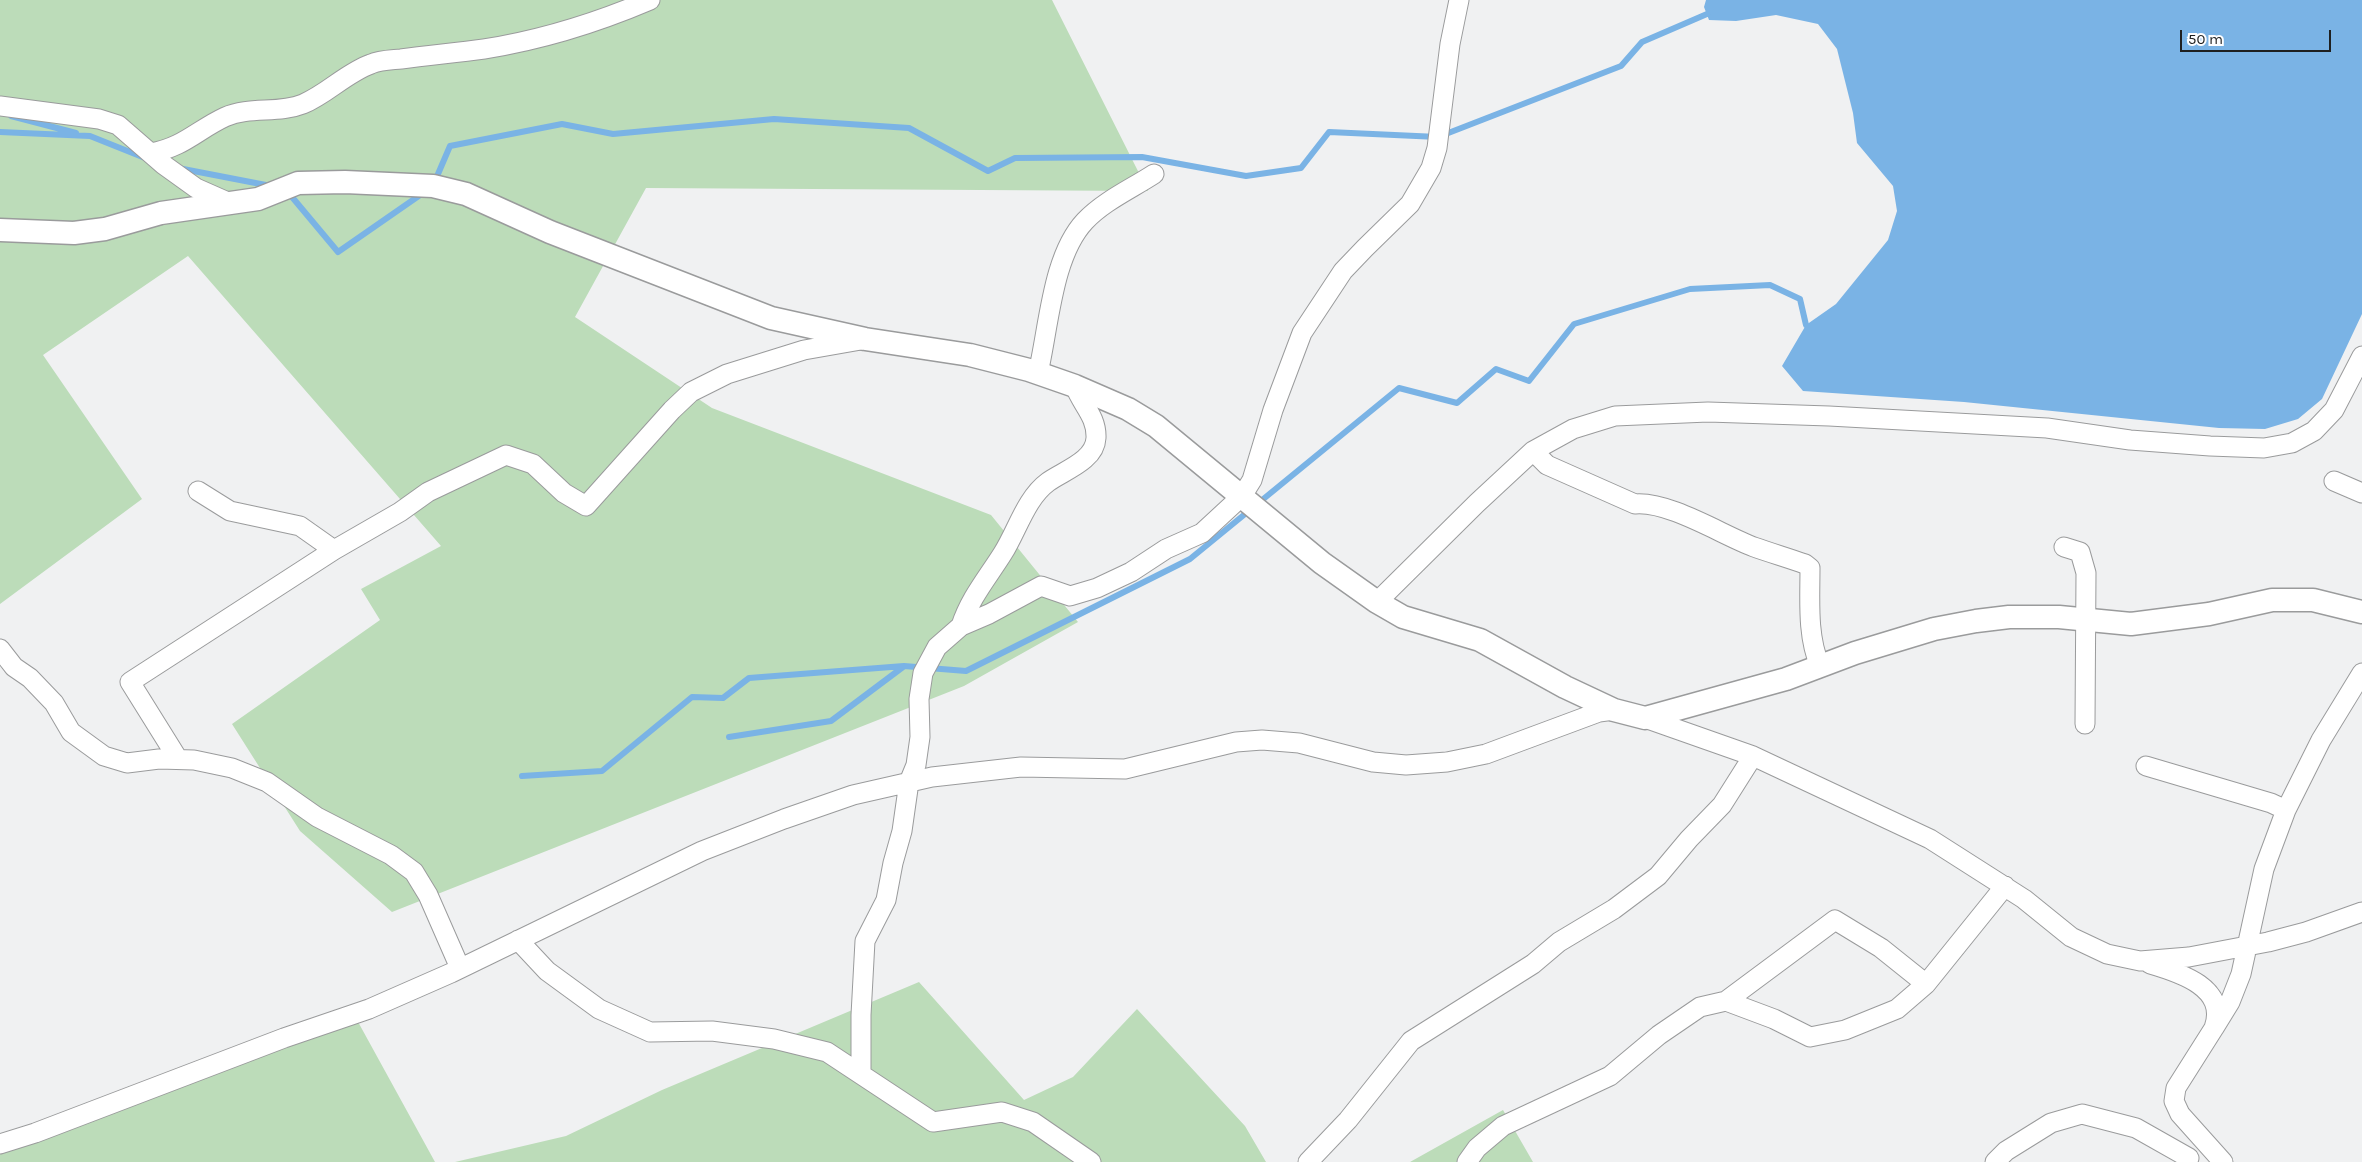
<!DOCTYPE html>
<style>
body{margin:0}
#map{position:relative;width:2362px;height:1162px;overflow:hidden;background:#f0f1f2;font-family:Karla,sans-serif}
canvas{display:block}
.scale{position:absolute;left:2180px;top:30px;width:151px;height:22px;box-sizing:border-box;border:2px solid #1f2020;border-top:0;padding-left:6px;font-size:15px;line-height:18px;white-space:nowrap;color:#1f2020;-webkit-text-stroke:4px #fdfeff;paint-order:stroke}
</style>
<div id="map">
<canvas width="2362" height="1162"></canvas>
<div class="scale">50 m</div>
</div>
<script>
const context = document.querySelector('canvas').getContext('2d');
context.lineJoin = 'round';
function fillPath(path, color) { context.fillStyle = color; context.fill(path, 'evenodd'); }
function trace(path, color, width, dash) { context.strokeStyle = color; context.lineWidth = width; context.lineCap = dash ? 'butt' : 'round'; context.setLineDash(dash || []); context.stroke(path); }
fillPath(new Path2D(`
 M0,0H1052L1148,191L646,188L575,317L712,408L991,515L1078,622L964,686L392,912L300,831L232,724L380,620L361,589L441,546L188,256L43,355L142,499L0,604Z
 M919,982L1024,1100L1073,1077L1137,1009L1245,1126L1266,1162H455L566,1136L662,1090Z
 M357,1020L435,1162H0V1149Z
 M1503,1110L1533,1162H1410Z`), '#bcdcb9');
fillPath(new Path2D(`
 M1706,0H2362V314L2322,399L2298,419L2265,429L2219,428L1964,402L1803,391L1782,366L1806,325L1836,304L1888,240L1897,211L1893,186L1857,143L1853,113L1837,49L1818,24L1776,15L1736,21L1709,20L1704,7Z`), '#7ab3e5');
trace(new Path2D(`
 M11,116L76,133
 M0,132L90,136L145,158
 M178,168L271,186
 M435,181L450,146L562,124L613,134L774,119L909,128L988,171L1015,158L1142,157L1246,176L1301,168L1329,132L1438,137L1621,66L1642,42L1707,14
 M287,191L338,252L423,193
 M729,737L831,721L903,667
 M522,776L602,771L692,697L723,698L749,678L904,666L966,671L1190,559L1399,388L1457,403L1496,369L1529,381L1574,324L1690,289L1770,285L1800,299L1806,325`), '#7ab3e5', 6);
const minor = new Path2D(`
 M0,106L99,119L118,125L164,165L196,188L230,203
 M151,153C184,147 197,130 225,117C250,106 278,114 303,104C327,94 346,73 371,64C380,60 392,60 401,59C429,55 456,53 484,49C541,40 596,23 650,0
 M1038,373C1049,327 1052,256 1085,221C1104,201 1131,189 1154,174
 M1533,451L1547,465L1635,504C1669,501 1722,535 1754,547C1771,553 1788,558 1805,564L1810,568C1810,600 1807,636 1820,666
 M2334,481L2362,493
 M198,491L230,511L300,526L334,550
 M2064,547L2080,552L2086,573L2085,724
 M1377,602L1477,503L1533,451L1573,429L1615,416L1708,412L1829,416L2047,428L2130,440L2210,446L2264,448L2292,443L2314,431L2334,410L2362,356
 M961,626C970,598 988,577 1003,553C1017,531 1026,498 1048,482C1063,471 1095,461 1096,438C1097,416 1081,404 1075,386
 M0,649L14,667L30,678L54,703L71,732L104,756L127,763L159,759L194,760L232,768L267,782L317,817L391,855L414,872L428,895L460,968
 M1645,718L1753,756L1930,839L2024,899L2071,937L2107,954L2140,961L2189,957L2268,942L2306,932L2362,912
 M178,759L130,682L334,550L400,512L428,492L506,455L533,464L564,493L586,506L672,410L691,392L727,374L804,350L861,340
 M2146,766L2271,803L2286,810
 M518,940L547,971L599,1009L650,1032L712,1031L774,1039L827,1052L933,1122L1002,1112L1033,1122L1091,1162
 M2150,964C2181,973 2228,988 2214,1028L2176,1088L2174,1101L2180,1114L2223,1162
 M1726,1001L1835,920L1881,948L1926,984
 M2214,1028L2230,1002L2241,974L2264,869L2286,810L2321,740L2362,673
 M861,1074V1015L865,941L886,900L893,863L902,831L909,782L916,765L920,737L919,699L923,673L937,647L961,626L989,614L1041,586L1070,596L1097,588L1131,572L1166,549L1202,533L1242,496L1252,480L1273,410L1302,333L1343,271L1365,248L1410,204L1431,168L1437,148L1450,44L1459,0
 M0,1144L35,1133L284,1038L369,1009L451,973L702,851L784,819L853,795L932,777L1021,767L1125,769L1236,742L1262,740L1299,743L1373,762L1406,765L1447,762L1486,754L1599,712L1614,710
 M1308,1162L1348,1120L1411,1041L1533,964L1559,942L1614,909L1658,876L1689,839L1722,805L1753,756
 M1467,1162L1477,1148L1503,1126L1610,1076L1659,1035L1700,1007L1726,1001L1774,1019L1810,1037L1845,1030L1897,1009L1926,984L2005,886
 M1995,1162L2006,1151L2051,1123L2082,1114L2136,1128L2189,1158`);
const tertiary = new Path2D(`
 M0,230L74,233L105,229L161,213L258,199L298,183L345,182L433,186L466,194L550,232L771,318L865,339L970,355L1029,370L1075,386L1128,409L1156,426L1322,563L1377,602L1403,617L1480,640L1565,687L1614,710L1645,718L1786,679L1855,653L1934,629L1976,621L2009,617H2059L2131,624L2209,614L2272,600H2313L2362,612`);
trace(minor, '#9a9b9c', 21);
trace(tertiary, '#9a9b9c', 25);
trace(minor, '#fff', 19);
trace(tertiary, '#fff', 22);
</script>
